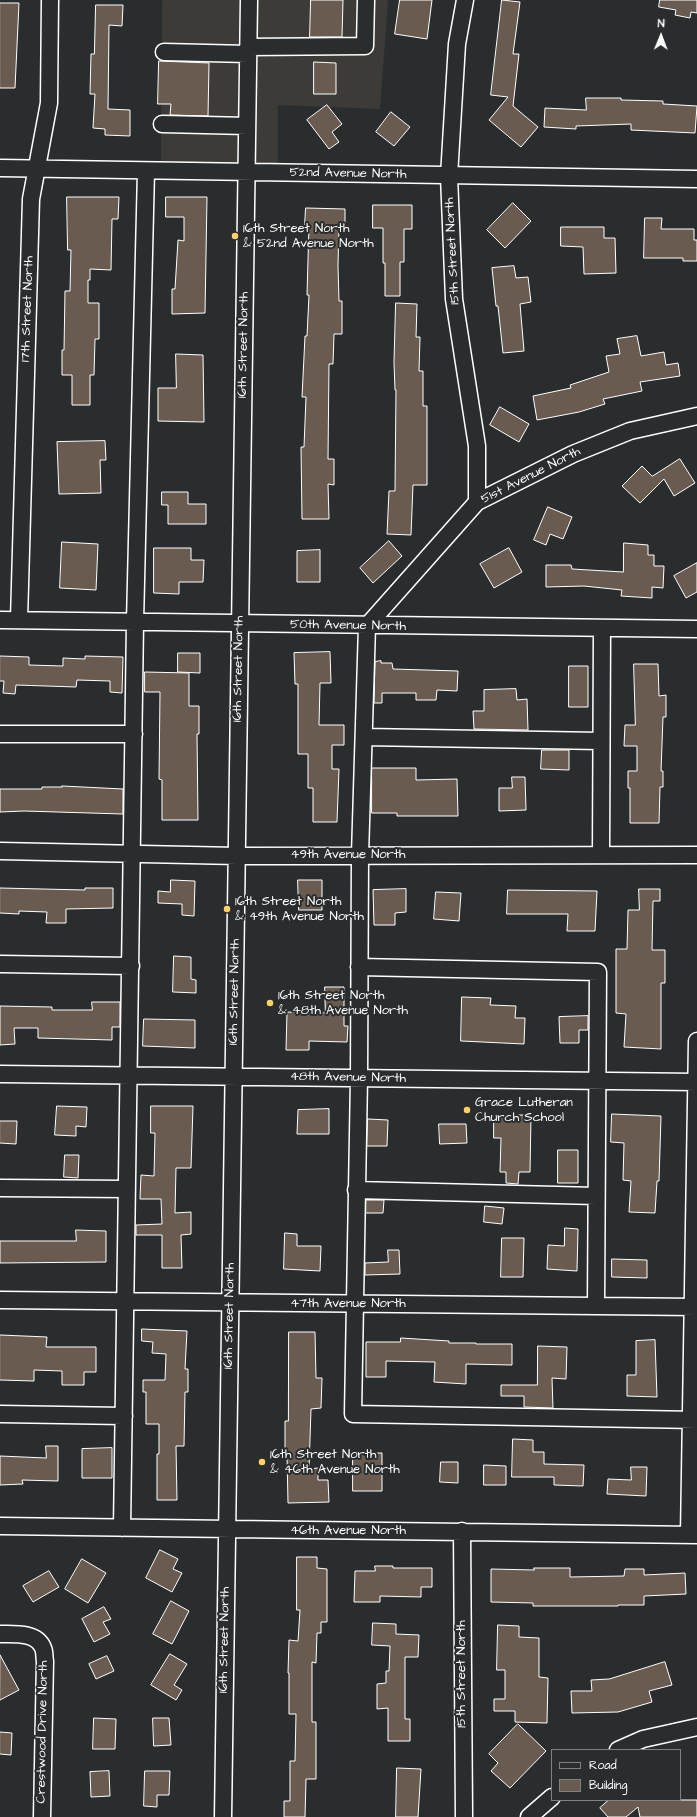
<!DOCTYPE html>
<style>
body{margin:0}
#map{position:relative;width:697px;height:1817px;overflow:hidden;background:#2a2d2e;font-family:"Architects Daughter",sans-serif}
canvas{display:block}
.legend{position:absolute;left:551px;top:1749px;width:130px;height:52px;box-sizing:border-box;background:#2a2d2e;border:1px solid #7f8182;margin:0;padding:5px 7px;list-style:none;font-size:12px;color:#fff}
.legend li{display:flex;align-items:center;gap:8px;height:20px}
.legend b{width:20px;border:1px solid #7f8182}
.north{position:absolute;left:641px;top:16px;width:40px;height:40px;-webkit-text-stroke:3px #2a2d2e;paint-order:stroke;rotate:1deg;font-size:11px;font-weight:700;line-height:16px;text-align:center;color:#fff}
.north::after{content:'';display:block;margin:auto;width:14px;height:18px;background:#fff;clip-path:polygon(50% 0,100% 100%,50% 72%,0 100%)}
</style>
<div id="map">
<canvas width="697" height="1817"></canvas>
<ul class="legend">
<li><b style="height:5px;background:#2a2d2e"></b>Road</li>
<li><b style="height:11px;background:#695b50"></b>Building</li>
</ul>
<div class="north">N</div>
</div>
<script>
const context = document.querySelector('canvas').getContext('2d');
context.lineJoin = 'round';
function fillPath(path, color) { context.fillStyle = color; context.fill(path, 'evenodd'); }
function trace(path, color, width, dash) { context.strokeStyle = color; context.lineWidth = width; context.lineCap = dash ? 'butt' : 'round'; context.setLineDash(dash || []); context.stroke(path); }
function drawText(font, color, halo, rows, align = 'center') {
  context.font = font + ' "Architects Daughter",sans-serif'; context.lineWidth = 4; context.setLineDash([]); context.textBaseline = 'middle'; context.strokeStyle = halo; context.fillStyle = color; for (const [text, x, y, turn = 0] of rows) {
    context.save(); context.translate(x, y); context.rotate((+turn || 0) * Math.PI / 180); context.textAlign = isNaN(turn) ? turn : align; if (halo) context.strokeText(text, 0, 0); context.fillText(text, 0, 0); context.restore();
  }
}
fillPath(new Path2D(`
 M162,0H242L239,164L161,162Z
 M257,0H388L380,109L278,105V164H254Z`), '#3d3b38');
const building = new Path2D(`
 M311,0H343L342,37H310Z
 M400,0H432L427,39L395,34Z
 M502,0L520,2L513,54H519L513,106L538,127L521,147L489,120L508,97L491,95Z
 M660,0H697V13L691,12L690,18L675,15L676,10L659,7Z
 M0,3H19L15,88H0Z
 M96,5H123L122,26L109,25L108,109L130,110V136L105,135V129L93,128L95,94H90L91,54H94Z
 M159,61L209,63L208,116L170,115L171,104H158Z
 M314,62L336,63V94H314Z
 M586,98H621V100L663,101V104L697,106L695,133L631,130V124L576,126V129L544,127L545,108L586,110Z
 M327,105L342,124L332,132L339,142L329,149L307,120Z
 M391,112L410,127L394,146L376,132Z
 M67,197H119L118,219H112L111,270L90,269V280H88V303H99V339H95L94,375H90V405H72V375H62V350H64L65,291H70L71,250H68Z
 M166,197H207L205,313L172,314V289H175L178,240L184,241V217H166Z
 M513,203L531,221L505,248L487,230Z
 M373,205H412V229H404V262H400V296H385V263H383V228H373Z
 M306,208L345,209V226H339L338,266L339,301H342V334H334L333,364H329L328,459H334V485L328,484L329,519H302L301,447H304L306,397H302L305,336H307L309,295H307L309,225H305Z
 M645,218H662L661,229H694V240H697V261H683V258H644Z
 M561,227H604V238H615L616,273L584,274L583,247L561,246Z
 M514,266L516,278L528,277L531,302L520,304L524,351L503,353L498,306H496L492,268Z
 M396,303L417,304L416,337H420L419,371H423V406H427V485H413L411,535L387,534L389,491H395L396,390H395L394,363Z
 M637,336L641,356L664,352L666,365L678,363L680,376L640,382L642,391L603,399L605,404L579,412L537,420L533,396L571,388L570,385L609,372L606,356L620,354L617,339Z
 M176,354L203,355L204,422L158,421V388H176Z
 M500,407L529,424L519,442L490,425Z
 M105,441L106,460H100L101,493L59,494L57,442Z
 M680,459L695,483L674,496L664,479L640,503L622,486L642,466L652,476Z
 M162,492H188V504H206V524H168V505H162Z
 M548,507L572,517L563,539L550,534L546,545L534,540Z
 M389,541L402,556L373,583L360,568Z
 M62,542L98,544L96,590L60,588Z
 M624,543L648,545V555H654V566H664L663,588L652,587V598L621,596L622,590L584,586L546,587V565H571L572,569L623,572Z
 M154,548H191V560H204L203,582H179V594L154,593Z
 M509,548L522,572L494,588L480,564Z
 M320,550V582H297V551Z
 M697,563V592L686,598L674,576Z
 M330,652L331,683H320L319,725H344V745H332V769H339L337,822H313V788H308V754H298V684H295L294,653Z
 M178,653H200V673L178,672Z
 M0,656L29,657V665L63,666V658L85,659V656L123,657L122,693L110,692V681L77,680L76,687L16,685L15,694L3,693L4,681H0Z
 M381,661V663H392L393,669L458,671L457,691L437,690L436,700H416V693H382V703H374L375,662Z
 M634,664H658L659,696L666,695V717H663L661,771H663V787H660L659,823H630V788H628V771H637V746H624L625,725H635Z
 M569,666H588V707H569Z
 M145,672L189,673V706H199V734H197L198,820H162V780L159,779L160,692H145Z
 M516,689L517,700L527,699L528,730L474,729L473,711H484V690Z
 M542,750H569V770L541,769Z
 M372,768H416V780L457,779L458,816H397V813H372Z
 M512,777H525L526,810L499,811V788H512Z
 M62,786L123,789V814L24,811L0,812V789H42V787H62Z
 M171,880L195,881L194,916L182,915V904L158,903V891L170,892Z
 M298,880H322V910H299Z
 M0,888L85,890V888H113V908L66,909V923H46L47,912L19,911V914L0,913Z
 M406,889V912L395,913V925H374L373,890Z
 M639,889H660V901H653L652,950H665V983H661V1049L624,1047L626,1014L616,1013V949H627L628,910H639Z
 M508,890L597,891L595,931H567L568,914H507Z
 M436,892L461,893L459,921L434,919Z
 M174,956L191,957V979L196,980V993L173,992Z
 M325,987H344V1026H348L347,1042L309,1041V1050H286L287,1012L325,1013Z
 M462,997L491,998L490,1005L516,1006L515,1018H525L524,1044L461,1041Z
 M92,1002H120V1027H112V1040L38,1038V1028H14L15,1044L0,1045V1006L52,1007V1010H92Z
 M588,1016V1030H579V1043H560L559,1017Z
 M144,1019L195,1020V1048L143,1046Z
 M57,1106L87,1107L86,1127L76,1126V1136L55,1135Z
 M151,1106H193L191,1168H176L175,1213L191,1212V1234L181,1235L182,1268H162V1235H136V1225L162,1224L161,1199H140L141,1175L154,1176L155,1133H151Z
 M329,1109V1134H297L298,1110Z
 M612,1114L661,1116L659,1181H657L655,1213L629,1212L631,1181L623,1180L624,1143L611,1142Z
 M494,1115H531L530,1172H519L518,1184L506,1183V1172H500L501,1138H494Z
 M368,1119L388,1120L387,1146H367Z
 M0,1121H17L16,1144L0,1143Z
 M439,1124H466L467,1143L440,1144Z
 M558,1150H578V1183H558Z
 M65,1155H79L78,1178L64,1177Z
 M366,1200H384L383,1213H366Z
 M485,1206L504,1208L502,1224L484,1222Z
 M565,1228L578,1229L577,1271L547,1269L548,1245L564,1246Z
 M76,1230L106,1231V1262L0,1263V1241H76Z
 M285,1233L297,1234V1246H321L320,1271L284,1269Z
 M502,1238H524L523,1277H501Z
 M388,1250H399L400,1274L365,1275V1263L388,1262Z
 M612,1259L647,1260V1278L612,1277Z
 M142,1329L187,1331L185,1369H188V1392H185L184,1446H176L177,1500H157V1454H159V1424H146V1392H143V1380H165L166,1354L152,1353L153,1342L142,1341Z
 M289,1332H315L316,1378H322L321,1408L311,1409L309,1469L318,1468V1480H328L329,1502L288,1503L287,1456H285V1421H288Z
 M0,1335L47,1337L46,1347H96V1372H84V1385H62V1371L34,1370V1381L0,1380Z
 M401,1338L449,1341V1343H476V1344H512V1365L466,1364V1384L434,1382L435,1362L386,1361V1377H366V1342H400Z
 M655,1340L657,1397L627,1396V1375H636V1341Z
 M538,1346L567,1347L566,1379L552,1378L553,1408L524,1407V1396H501V1385H537Z
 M513,1439L533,1440V1452H544V1464L584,1465L583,1486L554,1485V1477H512Z
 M46,1446H58V1481L22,1480L23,1484L0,1485V1456L46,1458Z
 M112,1448V1478H82V1449Z
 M353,1453H382V1491H353Z
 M441,1462H458V1483L440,1482Z
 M484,1465L506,1466V1485H484Z
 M631,1467H647L646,1496L607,1494L608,1479L631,1480Z
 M160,1550L178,1559L173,1569L182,1573L172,1592L146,1578Z
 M297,1557H317V1568L327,1569V1622H321V1633H317L316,1663L312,1662V1722H316V1779H306L305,1817H284V1801H290V1761H295L296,1714H289V1673H288L289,1640L298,1641L300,1610H297Z
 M82,1559L106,1573L88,1603L65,1589Z
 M375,1566H393V1568H432V1587H421V1597L380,1596V1602H354L355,1571H375Z
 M534,1568H570V1577L624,1576L625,1569H644V1575L685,1573L686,1594L644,1596V1605H618V1606H533V1603L491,1602V1569L534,1570Z
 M49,1571L59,1587L33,1602L23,1586Z
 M171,1601L189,1611L172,1644L153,1634Z
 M104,1607L111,1619L103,1622L110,1634L94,1642L82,1619Z
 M373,1623L396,1624V1634L419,1635L418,1657H405V1719H410V1741H388V1708L377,1709V1684L386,1683V1671H389L390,1646L372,1645Z
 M498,1625L519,1626V1637L539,1638V1677L548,1678L547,1723L515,1722V1711H494V1699H505V1670H497Z
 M170,1654L187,1664L174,1685L182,1690L176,1700L151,1685Z
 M0,1655L19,1690L0,1700Z
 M107,1656L114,1671L96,1679L89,1664Z
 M665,1662L672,1685L649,1691L652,1702L618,1712L572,1713L571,1691H592L591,1680L609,1679Z
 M94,1718L116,1719L115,1749H93Z
 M153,1718H169L171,1745L154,1746Z
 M518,1724L546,1751L510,1788L491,1771L498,1763L489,1754Z
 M0,1732L12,1733L11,1755L0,1754Z
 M397,1768L421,1769L418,1817H396Z
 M109,1771L110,1796L91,1797L90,1772Z
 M145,1771H170L169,1795H157V1807L144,1806Z
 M609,1800H697V1817H640L638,1807L626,1817H608L600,1808Z`);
fillPath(building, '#695b50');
trace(building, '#fff', 1);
const minor = new Path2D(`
 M465,0L457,44L449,176L454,299L477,446V502
 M248,47L365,46L366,0
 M164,52L248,54
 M162,124L247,126
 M0,168L697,179
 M697,416L630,431L573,454L477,502L367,626L360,855L359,1078L353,1414L697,1420
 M0,620L697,629
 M19,620L31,199L49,103L50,0
 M0,734H134
 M364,737L601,741
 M0,851L237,856L697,855
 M601,855L602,628
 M0,964L131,966
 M359,967L598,972L596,1306
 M0,1074L697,1082
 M0,1188L127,1189
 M356,1190L596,1196
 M0,1300L697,1307
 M0,1414L124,1416
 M0,1526L697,1535
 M122,1528L135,622L146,171
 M462,1531L464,1817
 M689,1535L697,1041
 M0,1634C14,1634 37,1632 43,1648C45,1652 44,1657 45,1661L42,1817
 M618,1750L643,1739L697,1727
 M223,1817L249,0
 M529,1817L552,1797`);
trace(minor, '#fff', 19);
trace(minor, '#2a2d2e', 16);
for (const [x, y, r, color] of [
 [235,236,4,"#ffd166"],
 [227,909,4,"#ffd166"],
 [270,1003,4,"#ffd166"],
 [467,1110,4,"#ffd166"],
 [262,1462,4,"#ffd166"]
]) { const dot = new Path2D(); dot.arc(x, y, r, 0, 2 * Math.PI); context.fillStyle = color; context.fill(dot); trace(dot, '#2a2d2e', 1.5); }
drawText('13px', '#fff', '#2a2d2e', [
 ["52nd Avenue North",348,174,1],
 ["15th Street North",453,251,-93],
 ["17th Street North",28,309,-88],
 ["16th Street North",244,345,-89],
 ["51st Avenue North",531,476,-27],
 ["50th Avenue North",348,626,1],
 ["16th Street North",239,669,-89],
 ["49th Avenue North",348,855],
 ["16th Street North",235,992,-89],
 ["48th Avenue North",348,1078,1],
 ["47th Avenue North",348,1304],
 ["16th Street North",230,1316,-89],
 ["46th Avenue North",348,1531],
 ["16th Street North",225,1640,-89],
 ["15th Street North",462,1674,-90],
 ["Crestwood Drive North",43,1732,-89]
]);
drawText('13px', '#fff', '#2a2d2e', [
 ["16th Street North",243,229],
 ["& 52nd Avenue North",243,244],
 ["16th Street North",235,902],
 ["& 49th Avenue North",235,917],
 ["16th Street North",278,996],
 ["& 48th Avenue North",278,1011],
 ["Grace Lutheran",475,1103],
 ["Church School",475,1118],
 ["16th Street North",270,1455],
 ["& 46th Avenue North",270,1470]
], 'left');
</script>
